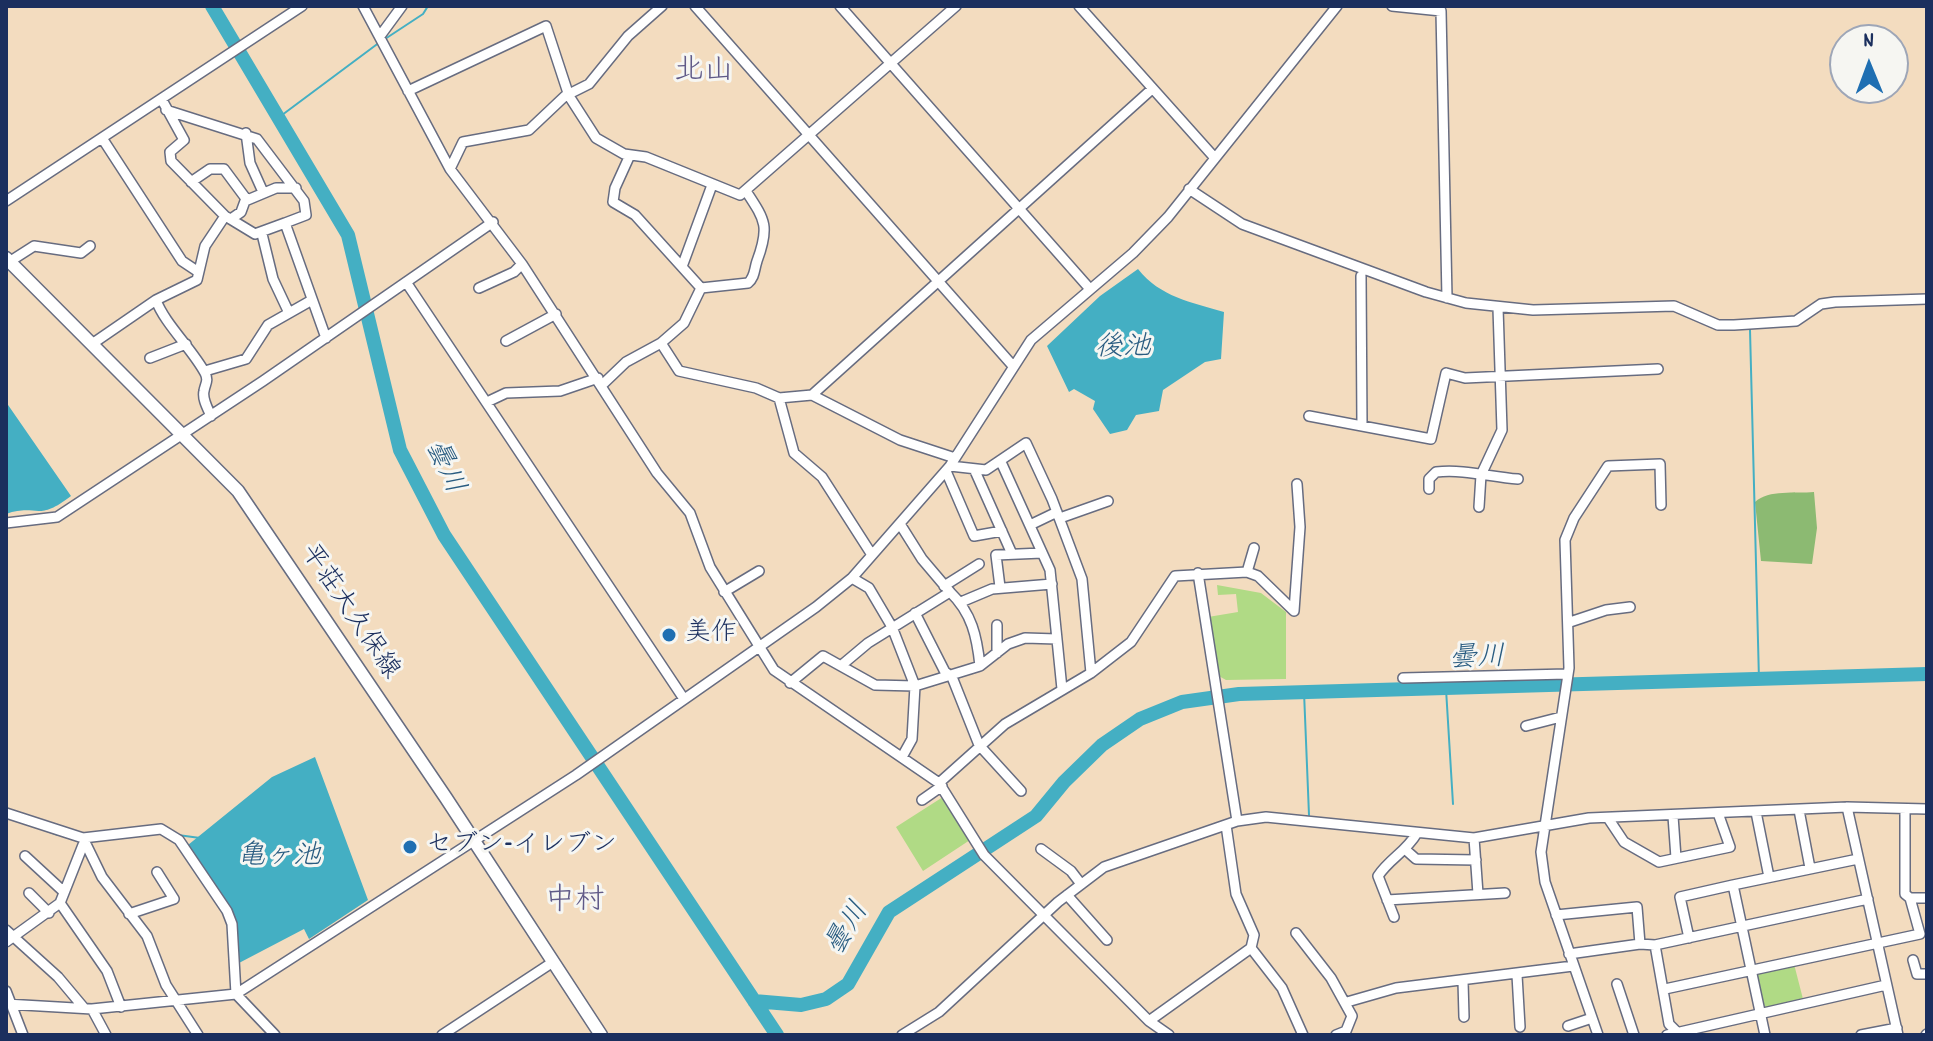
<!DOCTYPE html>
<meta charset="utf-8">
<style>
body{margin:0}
#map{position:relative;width:1933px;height:1041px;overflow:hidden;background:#f3dcbf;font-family:Dekko,sans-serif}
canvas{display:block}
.frame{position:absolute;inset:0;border:8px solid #1b2f5e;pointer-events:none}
.north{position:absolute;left:1829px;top:24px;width:80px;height:80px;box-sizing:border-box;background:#f6f6f2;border:2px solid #9ea6b7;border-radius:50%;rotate:359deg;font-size:22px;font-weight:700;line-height:32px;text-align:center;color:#1b2f5e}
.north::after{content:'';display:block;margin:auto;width:28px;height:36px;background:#1f6fb2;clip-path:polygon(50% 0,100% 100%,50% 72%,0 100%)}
</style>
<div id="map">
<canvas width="1933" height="1041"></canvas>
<div class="frame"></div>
<div class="north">N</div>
</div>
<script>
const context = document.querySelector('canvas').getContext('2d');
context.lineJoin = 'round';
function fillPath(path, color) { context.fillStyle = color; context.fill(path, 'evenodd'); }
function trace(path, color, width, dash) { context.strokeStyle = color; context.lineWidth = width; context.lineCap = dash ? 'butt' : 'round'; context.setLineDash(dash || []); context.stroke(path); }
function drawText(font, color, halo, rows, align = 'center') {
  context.font = font + ' Dekko,"Klee One",sans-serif'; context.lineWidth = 6; context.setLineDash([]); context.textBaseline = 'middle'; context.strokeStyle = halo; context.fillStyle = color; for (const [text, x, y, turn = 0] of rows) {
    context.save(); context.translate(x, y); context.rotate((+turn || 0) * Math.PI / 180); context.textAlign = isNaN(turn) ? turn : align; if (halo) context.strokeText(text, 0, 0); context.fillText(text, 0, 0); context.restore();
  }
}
fillPath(new Path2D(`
 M1217,585L1261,593L1286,612V679L1226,680L1217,675L1208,617L1238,612L1236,594L1218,595Z
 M946,795L970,840L923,871L896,827Z
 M1794,964L1803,999L1765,1008L1756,973Z`), '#b0da85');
fillPath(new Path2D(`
 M1814,492L1817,528L1812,564L1761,561L1755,502C1769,489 1795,494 1814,492Z`), '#8cba72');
fillPath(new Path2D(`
 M1138,269C1160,297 1191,302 1224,312L1221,359L1205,362L1163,390L1159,411L1136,415L1127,430L1110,434L1093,409L1095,401L1074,389L1069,392L1047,346L1100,296Z
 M6,402L71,496C36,523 38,503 6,514Z
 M315,757L368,900L309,939L304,929L239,963L237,925L188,845L272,777Z`), '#44afc3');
trace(new Path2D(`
 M385,39L423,14L428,6
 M278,118L380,42
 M1750,330L1759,680
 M1446,689L1453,804
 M1304,692L1309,815
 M45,830L58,835
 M178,835L200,838`), '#44afc3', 2);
trace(new Path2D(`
 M212,6L348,235L400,450L444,535L777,1035
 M754,1001L801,1005L826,999L848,984L889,912L1036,816L1064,782L1102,745L1140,719L1182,702L1239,694L1927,674`), '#44afc3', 14);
const minor = new Path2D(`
 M363,6L450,169L522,264L657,473L690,513L710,567L774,670L939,783L984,855L1149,1021L1169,1035
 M695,6L1013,366
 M840,6L1090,289
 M1079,6L1214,157
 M1392,6L1441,11L1447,298
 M380,36L402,6
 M408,91L546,26L569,96L596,138L624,154L646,157L740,195L956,6
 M166,110L257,139L304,201L306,215L285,223L326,338
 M246,133L250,163L263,192
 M102,138L182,261L197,271
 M630,155L615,188L613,202L635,215L701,288L748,283C755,277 754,270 757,261C770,226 765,220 746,191
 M450,169L463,142L529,130L565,96L589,84L628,36L662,6
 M191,182L210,169H224L247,200
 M1189,189L1242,224L1426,292L1466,303L1533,310L1674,306L1718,325H1734L1796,321L1821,304L1835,302L1927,299
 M6,201L302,6
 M227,217L255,234L285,223
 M231,219L241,212L245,201L276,188H296
 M262,234L273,279L289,313
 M9,262L34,246L81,253L90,246
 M683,264L712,185
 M1361,276L1362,426
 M406,282L684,699
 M479,288L514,272L522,264
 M156,300C164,323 193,350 205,373C209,381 205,384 204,391C202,399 208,409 211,416
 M506,341L556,314
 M661,343L684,323L701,288
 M92,344L156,300L197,280L205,246L225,216L171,161L170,152L184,140L162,100
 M150,358L186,344
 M205,371L246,359L268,325L312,300
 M602,385L626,362L661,343L679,371L756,388L779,398L812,395L900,440L955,458
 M812,395L1152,89
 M779,398L794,453L822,477L872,555
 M487,402L506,393L560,391L598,378
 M1309,416L1431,439L1446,373L1465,378L1658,369
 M1001,462L1050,570L1062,689
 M950,466L986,470L1026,443L1052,499L1082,579L1091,673
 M946,471L974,536L1002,531
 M975,471L1012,554
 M1429,489V479L1436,472C1465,469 1490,477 1518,479
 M1479,507L1481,475L1502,430L1498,308
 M1060,518L1108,501
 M6,523L57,517L263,381L493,222
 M1030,525L1057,512
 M1247,572L1254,548
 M1198,573L1237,821
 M852,578L869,588L892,627L915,686L912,739L902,757
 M944,586L979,564
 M1000,587L996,555L1042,553
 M724,592L759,571
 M950,592C972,613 977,637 980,666
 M961,602L992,589L1052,584
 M915,613L945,672L952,677L979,745L1021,791
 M1570,622L1606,610L1630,607
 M997,625V653
 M843,664L868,643L950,592L922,559L900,524
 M1403,678L1567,674
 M790,683L823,656L875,685L915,686L980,666L1008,644L1025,638L1057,639
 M1526,726L1561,717
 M939,783L1005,724L1091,673L1131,642L1175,576L1247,572L1258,576L1294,611L1300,527L1297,484
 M922,800L942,786
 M1847,807L1898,1035
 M1905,809V894L1910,898
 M1799,810L1810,868
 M1756,812L1769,877
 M6,813L83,838L161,829L179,840L227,911L232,924L236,994L275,1035
 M1673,816L1676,858
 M1608,818L1624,842L1659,862L1730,847L1718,813
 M1226,825L1236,894L1254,935L1251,948L1282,988L1303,1035
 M83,838L102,877L147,936L166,985L198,1035
 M1474,838L1478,894
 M1041,849L1071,871L1081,884
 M1407,851L1416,859L1476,860
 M25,856L64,892
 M29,893L49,913
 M1067,895L1107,940
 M1387,900L1505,893
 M60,903L107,971L121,1007
 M129,914L174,899L157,872
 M1556,915L1637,907L1640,944
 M1394,917L1378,876C1390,858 1406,852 1417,833
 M6,930L58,977L84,1008
 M1296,933L1331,978L1352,1016L1346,1031L1336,1035
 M1689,938L1680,897L1733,885
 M6,942L60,903L83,845
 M1655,945L1669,1024L1677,1032
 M1569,954L1640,944L1655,945L1868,899
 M1913,960L1917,974H1927
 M1517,975L1520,1027
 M1463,981L1464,1017
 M1617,984L1634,1035
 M1665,989L1920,934L1910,898H1927
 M6,991L23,1035
 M1347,1002L1396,988L1573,966
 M6,1004L92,1009L236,994L576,775L816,607L852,578L950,466L1031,340L1133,253L1168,217L1337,6
 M92,1009L106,1035
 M1149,1021L1251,948
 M1568,1026L1592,1018
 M442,1035L553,962
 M902,1035L939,1012L1058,902L1104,867L1237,821L1266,817L1474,838L1589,818L1847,807L1927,809
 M1598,1035L1545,882L1541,852L1569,668L1565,540L1574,518L1608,466L1660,464L1661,505
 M1667,1035L1886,985
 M1765,1035L1733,885L1858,859
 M1861,1035L1897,1028
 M1926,1035L1927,1034`);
const major = new Path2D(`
 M6,258L238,491L446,798L601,1035`);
trace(minor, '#676c80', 12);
trace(major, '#676c80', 15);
trace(minor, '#fff', 9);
trace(major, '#fff', 12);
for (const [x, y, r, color] of [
 [669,635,8,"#1f6fb2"],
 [410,847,8,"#1f6fb2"]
]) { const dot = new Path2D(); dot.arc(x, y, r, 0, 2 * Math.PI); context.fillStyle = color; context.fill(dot); trace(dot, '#f6f6f2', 3); }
drawText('26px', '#1b2f5e', '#f6f6f2', [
 ["平荘大久保線",348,613,56]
]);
drawText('26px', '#1b2f5e', '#f6f6f2', [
 ["美作",685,635],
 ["セブン-イレブン",426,847]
], 'left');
drawText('italic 28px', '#295c81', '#f6f6f2', [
 ["後池",1123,350],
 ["曇川",442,468,65],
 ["曇川",1477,661,-2],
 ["亀ヶ池",279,859],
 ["曇川",850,930,-59]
]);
drawText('30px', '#605a88', '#f6f6f2', [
 ["北山",704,74],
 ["中村",575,904]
]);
</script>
